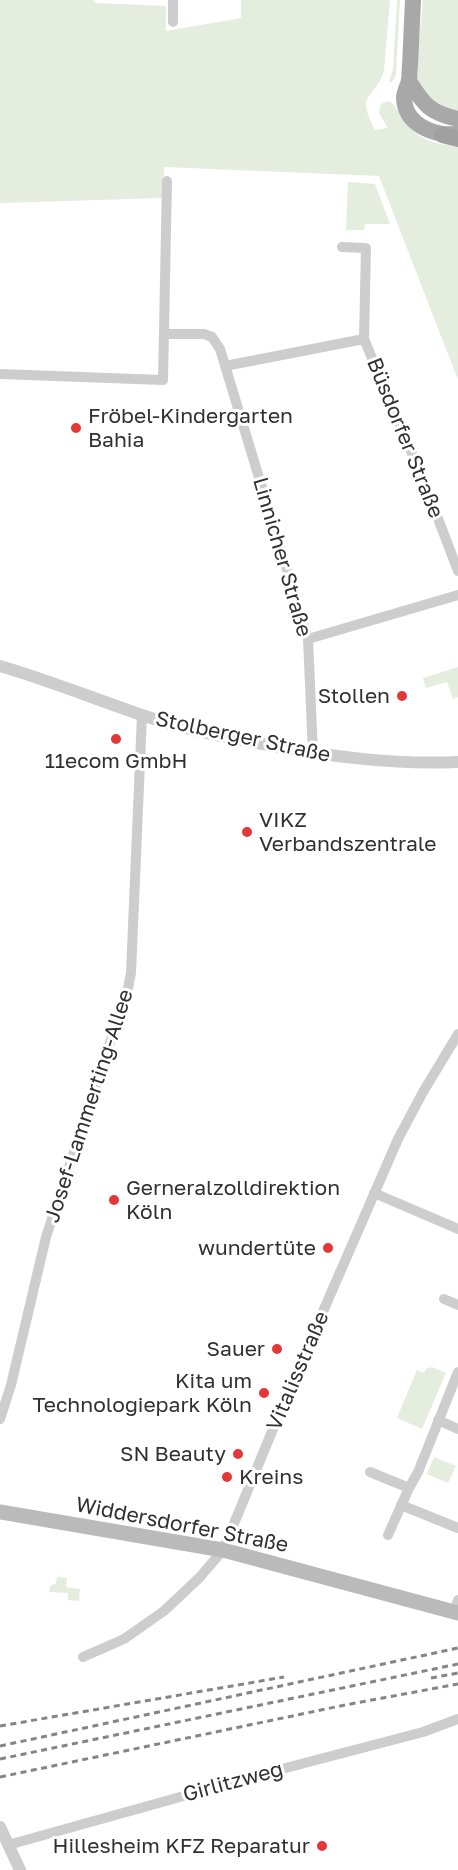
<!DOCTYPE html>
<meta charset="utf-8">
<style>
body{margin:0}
canvas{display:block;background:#fff}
</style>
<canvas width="458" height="1870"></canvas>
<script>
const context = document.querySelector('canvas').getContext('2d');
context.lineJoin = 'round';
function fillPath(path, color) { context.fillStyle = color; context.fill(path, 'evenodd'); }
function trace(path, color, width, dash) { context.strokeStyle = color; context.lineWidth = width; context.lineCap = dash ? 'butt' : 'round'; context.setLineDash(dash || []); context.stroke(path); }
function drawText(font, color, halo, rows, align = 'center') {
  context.font = font + ' "Golos Text",sans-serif'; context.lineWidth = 6; context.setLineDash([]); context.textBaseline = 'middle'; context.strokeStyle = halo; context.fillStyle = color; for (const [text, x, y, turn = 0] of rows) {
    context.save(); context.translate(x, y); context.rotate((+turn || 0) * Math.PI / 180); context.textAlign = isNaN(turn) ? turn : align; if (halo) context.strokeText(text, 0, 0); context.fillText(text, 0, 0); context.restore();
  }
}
fillPath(new Path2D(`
 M0,0H93L96,3L166,6V31L241,18V0H390L384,71C374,101 355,91 375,130L388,128L379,113L381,104L388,101L392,103C416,135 416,141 458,147V380L379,176L164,167L163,198L0,203Z
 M397,0H400L396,75L392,82H389L393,69Z
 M423,0H458V112L439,110L418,81L417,61Z
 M348,182L375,184L390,224H365L364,230H346Z
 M458,667V697L453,699L447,682L426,688L423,678Z
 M432,1367L446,1373L422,1429L397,1418L417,1370L424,1373L426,1369Z
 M434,1457L456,1466L448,1483L427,1474Z
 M57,1577L67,1578L66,1587L80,1589L79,1601L68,1600V1593L49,1592L50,1586L56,1583Z`), '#e5eddf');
trace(new Path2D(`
 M173,22V0
 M342,247L366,248L364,339L424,482L458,571
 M164,334H204L212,337L220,349L308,639L313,753
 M225,366L364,339
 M0,374L163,380L167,181
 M308,639L458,595
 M374,1193L458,1229
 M444,1299L458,1305
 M0,1419L11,1385L46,1237L128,988L131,973L142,715
 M438,1420L458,1429
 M370,1472L409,1488
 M401,1505L458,1528
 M388,1535L409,1488L418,1472L458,1372
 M453,1613L458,1600
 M83,1657L124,1639L164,1611L200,1577L223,1550L295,1376L398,1139L423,1092L458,1034
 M8,1845L259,1775L423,1732L458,1719`), '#cdcdcd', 10);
trace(new Path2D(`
 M0,666C48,680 95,699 142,715C182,729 222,737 263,744C327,756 392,765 458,762
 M0,1827L20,1870`), '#cdcdcd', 12);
trace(new Path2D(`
 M0,1512L223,1550L458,1613`), '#bababa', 15);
trace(new Path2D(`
 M413,0C412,22 411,44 410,66C409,71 410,76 409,80C408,86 404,92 404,98C405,125 434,136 456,134
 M409,81C424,105 430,113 458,119`), '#a8a8a8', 16);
trace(new Path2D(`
 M442,135L458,139`), '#a0a0a0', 16);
trace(new Path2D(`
 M431,1678L458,1673
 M0,1726L284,1677
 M0,1746L458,1648
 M0,1759L458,1664
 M0,1777L345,1705L458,1684`), '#858585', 3, [6, 4.5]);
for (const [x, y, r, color] of [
 [76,428,6,"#e33837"],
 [402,696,6,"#e33837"],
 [116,739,6,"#e33837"],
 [247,832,6,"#e33837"],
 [114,1200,6,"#e33837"],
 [328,1248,6,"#e33837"],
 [277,1349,6,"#e33837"],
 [264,1393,6,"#e33837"],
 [238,1454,6,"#e33837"],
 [227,1477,6,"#e33837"],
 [322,1846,6,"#e33837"]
]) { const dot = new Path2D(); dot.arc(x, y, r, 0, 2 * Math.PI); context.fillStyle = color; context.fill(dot); trace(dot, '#fff', 2); }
drawText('21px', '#303030', '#fff', [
 ["Fröbel-Kindergarten",88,416,"left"],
 ["Bahia",88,440,"left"],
 ["Stollen",390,696],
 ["11ecom GmbH",116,761,"center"],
 ["VIKZ",259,820,"left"],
 ["Verbandszentrale",259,844,"left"],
 ["Gerneralzolldirektion",126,1188,"left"],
 ["Köln",126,1212,"left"],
 ["wundertüte",316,1248],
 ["Sauer",265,1349],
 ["Kita um",252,1381],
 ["Technologiepark Köln",252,1405],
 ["SN Beauty",226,1454],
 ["Kreins",239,1477,"left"],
 ["Hillesheim KFZ Reparatur",310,1846]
], 'right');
drawText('21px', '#303030', '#fff', [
 ["Büsdorfer Straße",405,438,68],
 ["Linnicher Straße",282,557,74],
 ["Stolberger Straße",243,737,12],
 ["Josef-Lammerting-Allee",89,1106,-72],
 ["Vitalisstraße",298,1371,-67],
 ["Widdersdorfer Straße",182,1525,11],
 ["Girlitzweg",233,1782,-15]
]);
</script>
